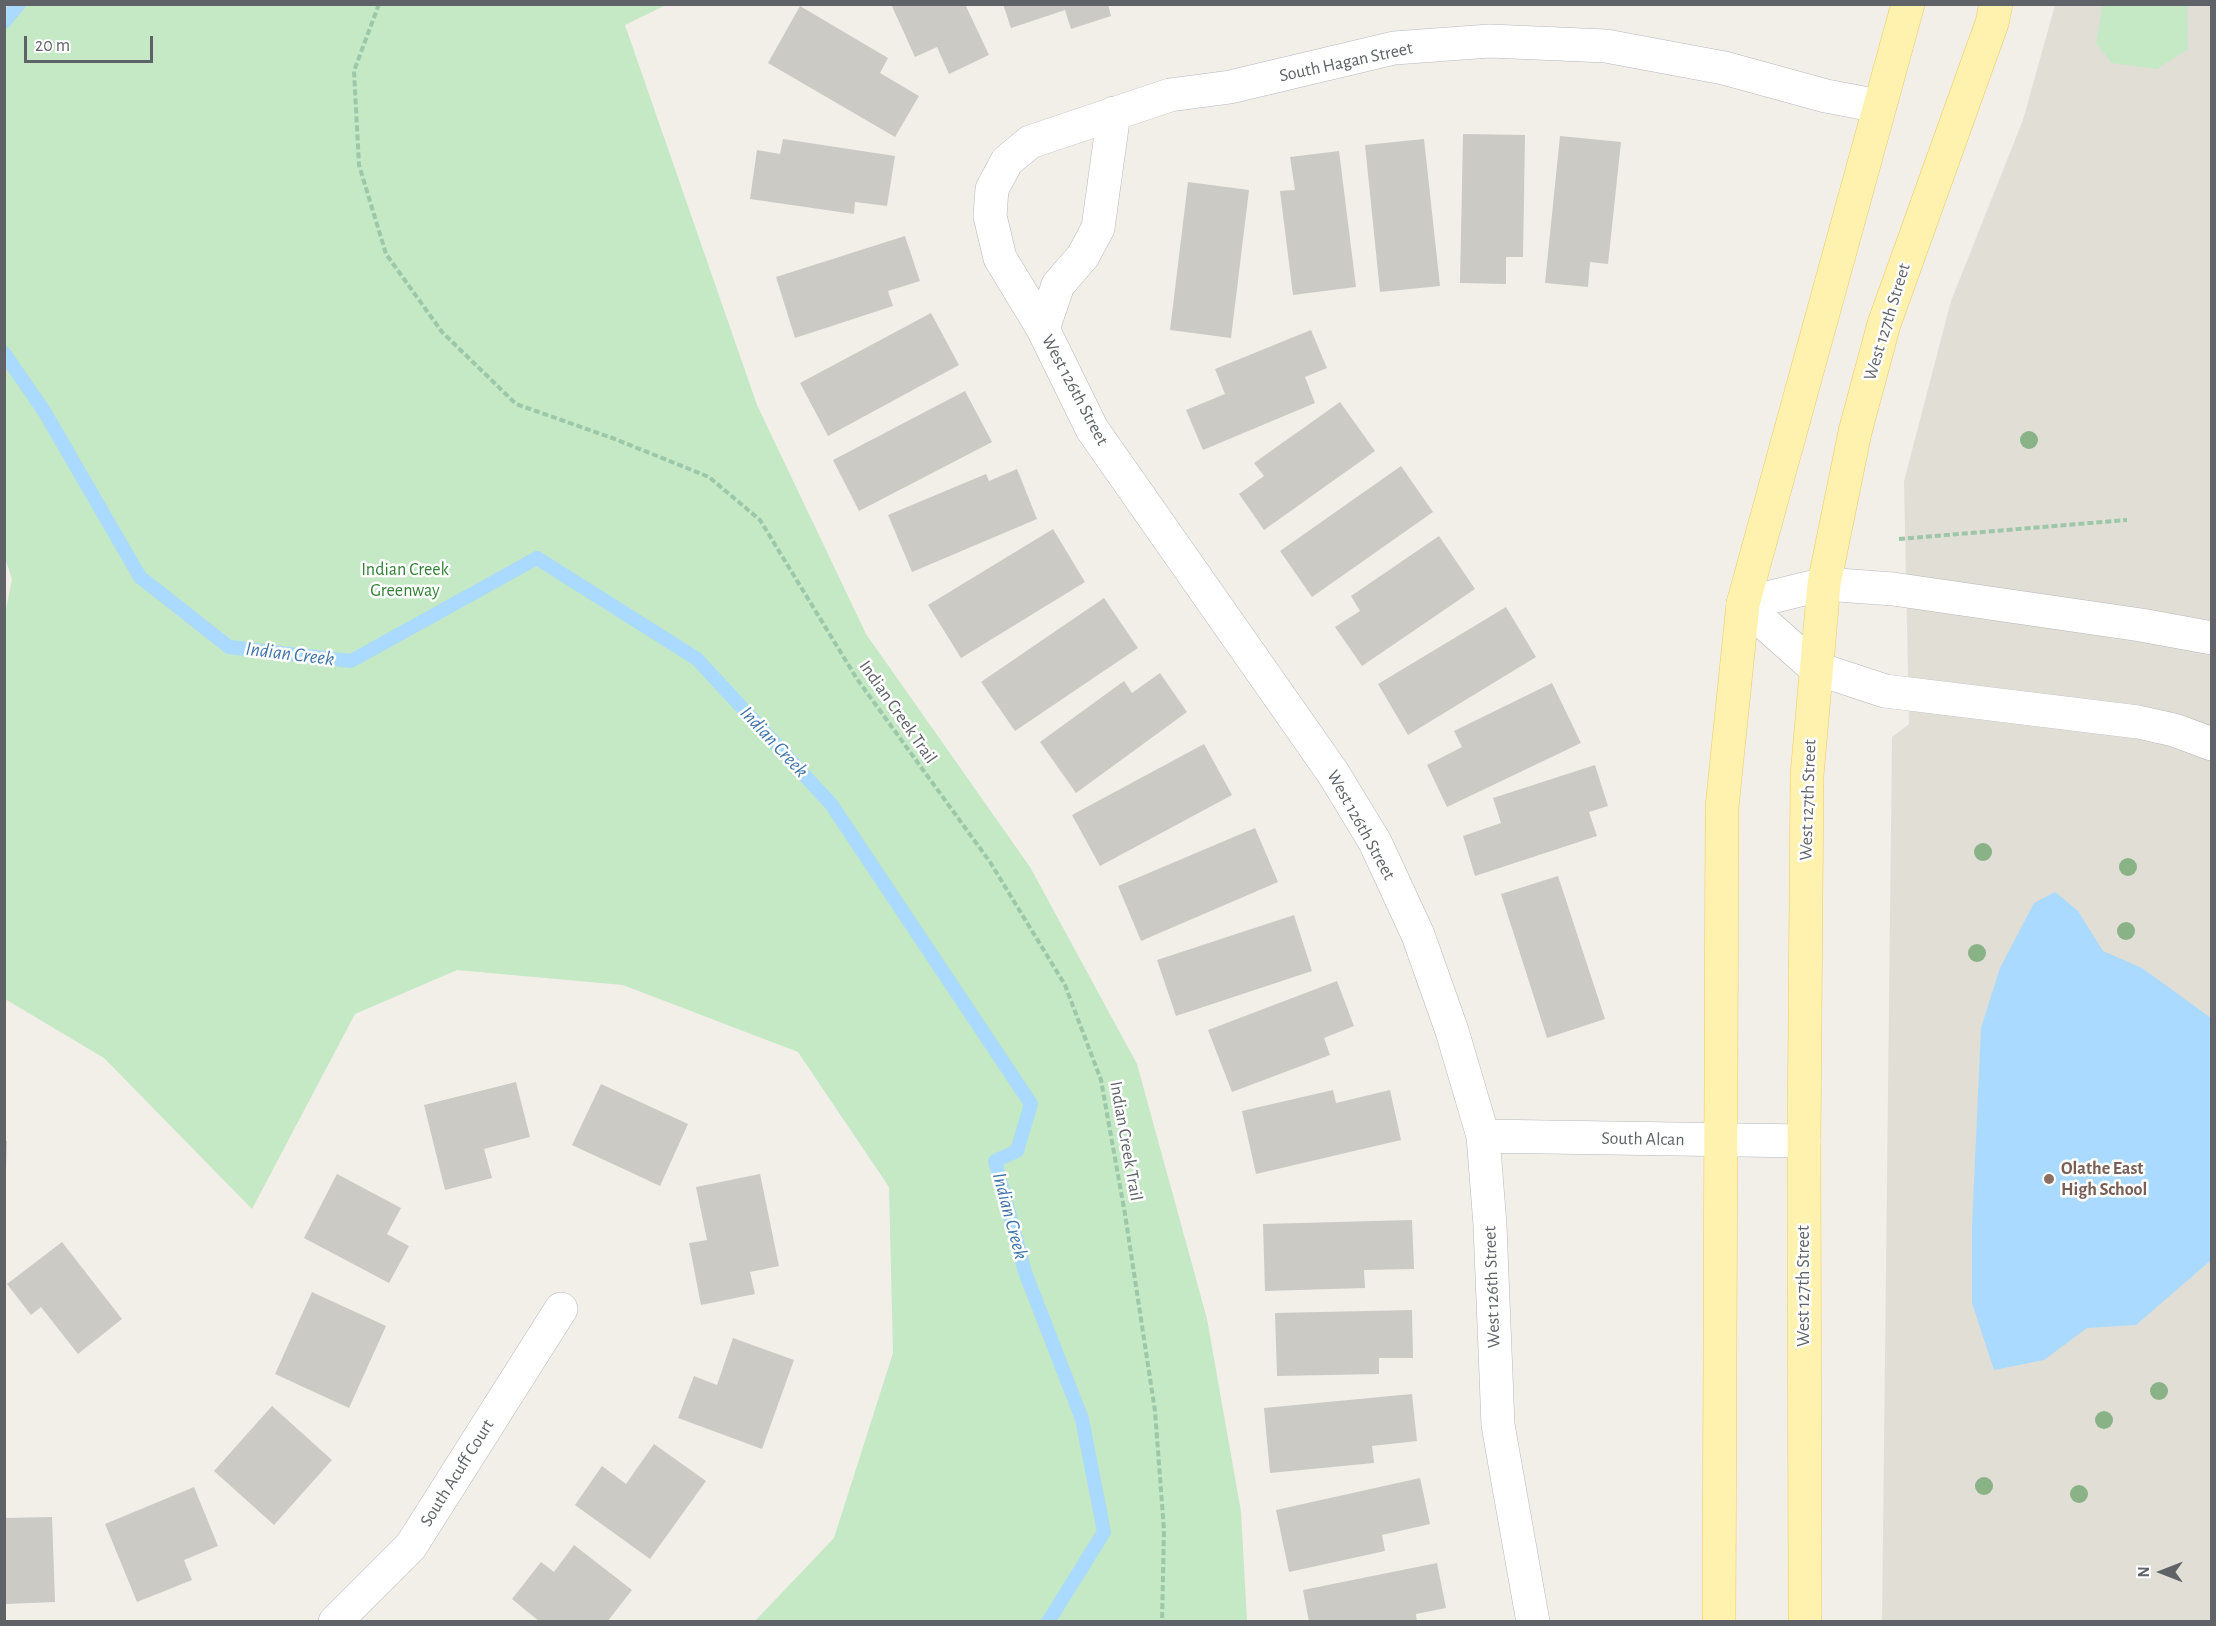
<!DOCTYPE html>
<style>
body{margin:0}
#map{position:relative;width:2216px;height:1626px;overflow:hidden;background:#f1efe8;font-family:"Alegreya Sans",sans-serif}
canvas{display:block}
.frame{position:absolute;inset:0;border:6px solid #5f6368;pointer-events:none}
.north{position:absolute;left:2132px;top:1542px;width:60px;height:60px;-webkit-text-stroke:4px #fff;paint-order:stroke;rotate:270deg;font-size:16px;font-weight:700;line-height:24px;text-align:center;color:#5f6368}
.north::after{content:'';display:block;margin:auto;width:21px;height:27px;background:#5f6368;clip-path:polygon(50% 0,100% 100%,50% 72%,0 100%)}
.scale{position:absolute;left:24px;top:36px;width:129px;height:27px;box-sizing:border-box;border:3px solid #5f6368;border-top:0;padding-left:8px;font-size:18px;line-height:21px;white-space:nowrap;color:#5f6368;-webkit-text-stroke:4px #fff;paint-order:stroke}
</style>
<div id="map">
<canvas width="2216" height="1626"></canvas>
<div class="frame"></div>
<div class="north">N</div>
<div class="scale">20 m</div>
</div>
<script>
const context = document.querySelector('canvas').getContext('2d');
context.lineJoin = 'round';
function fillPath(path, color) { context.fillStyle = color; context.fill(path, 'evenodd'); }
function trace(path, color, width, dash) { context.strokeStyle = color; context.lineWidth = width; context.lineCap = dash ? 'butt' : 'round'; context.setLineDash(dash || []); context.stroke(path); }
function drawText(font, color, halo, rows, align = 'center') {
  context.font = font + ' "Alegreya Sans",sans-serif'; context.lineWidth = 5; context.setLineDash([]); context.textBaseline = 'middle'; context.strokeStyle = halo; context.fillStyle = color; for (const [text, x, y, turn = 0] of rows) {
    context.save(); context.translate(x, y); context.rotate((+turn || 0) * Math.PI / 180); context.textAlign = isNaN(turn) ? turn : align; if (halo) context.strokeText(text, 0, 0); context.fillText(text, 0, 0); context.restore();
  }
}
fillPath(new Path2D(`
 M2055,5H2211V1621L1882,1622L1892,737L1909,724L1904,481L1951,301L2023,120Z`), '#e1ded6');
fillPath(new Path2D(`
 M5,4L666,5L625,25L757,405L866,634L1030,867L1137,1064L1207,1319L1241,1512L1247,1621H755L834,1538L893,1353L889,1187L798,1052L623,985L457,970L355,1014L252,1209L104,1058L5,999L4,619L12,579L4,555Z
 M2103,5H2192L2187,8L2188,49L2157,69L2112,63L2096,43Z`), '#c5e8c5');
fillPath(new Path2D(`
 M2055,892L2078,911L2103,951L2142,968L2211,1018V1260L2136,1325L2087,1328L2044,1360L1994,1370L1972,1303V1226L1981,1028L2000,968L2034,903Z`), '#aadaff');
trace(new Path2D(`
 M4,22L19,4
 M4,353L44,411L140,577L229,647L351,661L537,558L697,659L831,804L1031,1104L1017,1151L995,1161L1025,1272L1082,1419L1104,1532L1048,1622`), '#aadaff', 14);
fillPath(new Path2D(`
 M891,4H965L989,55L949,74L937,47L915,57Z
 M1003,4H1108L1111,16L1071,29L1065,10L1011,28Z
 M800,6L888,58L880,73L919,96L895,137L768,63Z
 M1463,134L1525,135L1523,257H1506V284L1460,283Z
 M1560,136L1621,142L1608,264L1590,262L1588,287L1545,283Z
 M783,139L895,156L887,206L855,202L854,214L750,199L757,150L780,154Z
 M1424,139L1440,286L1380,292L1365,145Z
 M1339,151L1356,287L1293,295L1280,191L1295,190L1290,157Z
 M1188,182L1249,190L1231,338L1170,330Z
 M905,236L920,281L888,291L893,306L795,338L776,277Z
 M931,313L959,365L828,436L800,383Z
 M1311,330L1327,368L1305,377L1315,403L1203,450L1186,410L1225,394L1215,369Z
 M965,391L992,442L859,511L833,460Z
 M1340,402L1375,451L1264,530L1239,494L1264,476L1254,463Z
 M1401,466L1433,512L1312,597L1280,551Z
 M1017,469L1037,519L912,572L888,515L986,474L989,481Z
 M1053,529L1085,582L961,658L928,605Z
 M1439,536L1475,589L1362,666L1335,627L1360,611L1351,596Z
 M1104,598L1138,648L1015,731L981,682Z
 M1506,607L1536,657L1408,735L1378,684Z
 M1160,673L1187,712L1076,793L1040,742L1124,681L1132,693Z
 M1552,683L1581,743L1447,807L1427,765L1462,747L1454,731Z
 M1204,744L1232,795L1100,866L1072,815Z
 M1595,765L1608,806L1589,812L1597,836L1475,876L1463,836L1501,823L1493,798Z
 M1255,828L1278,882L1141,941L1118,886Z
 M1558,876L1605,1019L1547,1038L1501,894Z
 M1294,915L1312,971L1176,1016L1157,960Z
 M1337,981L1354,1026L1324,1038L1330,1055L1232,1092L1208,1030Z
 M516,1082L530,1137L484,1149L492,1178L445,1190L424,1105Z
 M601,1084L688,1124L660,1186L572,1145Z
 M1333,1090L1336,1103L1390,1090L1401,1140L1256,1174L1242,1111Z
 M4,1141H7L6,1167H4Z
 M337,1174L401,1208L387,1234L409,1246L389,1283L304,1238Z
 M760,1174L779,1266L750,1272L755,1294L701,1305L689,1243L707,1240L696,1187Z
 M1412,1220L1414,1269L1364,1270L1365,1288L1265,1291L1263,1224Z
 M62,1242L122,1319L78,1354L41,1307L31,1315L7,1284Z
 M312,1292L386,1326L349,1408L275,1374Z
 M1412,1310L1413,1358H1379V1374L1277,1376L1275,1313Z
 M733,1338L794,1360L762,1449L678,1418L694,1376L717,1385Z
 M1412,1394L1417,1441L1372,1446L1374,1463L1270,1473L1264,1408Z
 M272,1406L332,1460L274,1525L214,1471Z
 M654,1444L706,1481L650,1559L575,1505L602,1466L626,1484Z
 M1420,1478L1430,1524L1382,1535L1385,1551L1289,1572L1276,1510Z
 M194,1487L218,1546L184,1560L192,1580L137,1602L105,1524Z
 M52,1517L55,1602L5,1604V1518Z
 M574,1545L632,1590L607,1622H540L512,1599L541,1562L554,1572Z
 M1437,1563L1446,1608L1416,1614L1417,1622H1309L1303,1590Z`), '#cccac5');
const minor = new Path2D(`
 M1114,113L1098,228L1083,256L1058,285L1043,329L1092,429L1333,773L1375,842L1418,935L1452,1031L1483,1136L1490,1225L1498,1425L1533,1622
 M1043,329L1000,258L990,216L992,189L1007,161L1030,142L1170,95L1230,87L1394,48L1490,41L1606,46L1724,68L1826,96L1879,106
 M1743,604L1815,668L1885,691L2138,722L2174,730L2212,744
 M1743,604L1824,584L1893,589L2141,625L2212,638
 M1483,1136L1804,1141
 M335,1622L411,1546L561,1309`);
const major = new Path2D(`
 M1719,1622L1722,807L1743,604L1908,4
 M1805,1622L1804,1141L1807,775L1824,584L1855,432L1884,324L1992,23L1996,4`);
trace(minor, '#b5b8bc', 34);
trace(major, '#f2c960', 34);
trace(new Path2D(`
 M379,4L354,71L359,165L386,254L442,332L516,404L615,439L709,477L760,520L857,679L990,862L1065,985L1101,1080L1125,1214L1155,1411L1164,1530L1162,1622
 M2211,533H2212
 M1899,539L2127,520`), '#9cc7a9', 4, [6, 3]);
trace(minor, '#fff', 33);
trace(major, '#fff2af', 33);
context.fillStyle = '#89b387';
for (const [x, y] of [
 [2029,440],
 [1983,852],
 [2128,867],
 [2126,931],
 [1977,953],
 [2159,1391],
 [2104,1420],
 [1984,1486],
 [2079,1494]
]) { context.beginPath(); context.arc(x, y, 9, 0, 2 * Math.PI); context.fill(); }
for (const [x, y, r, color] of [
 [2049,1179,6,"#8d6e63"]
]) { const dot = new Path2D(); dot.arc(x, y, r, 0, 2 * Math.PI); context.fillStyle = color; context.fill(dot); trace(dot, '#fff', 2); }
drawText('18px', '#5f6368', '#fff', [
 ["South Hagan Street",1346,62,-12],
 ["West 127th Street",1887,322,-73],
 ["West 126th Street",1075,390,62],
 ["Indian Creek Trail",898,712,55],
 ["West 127th Street",1808,800,-88],
 ["West 126th Street",1361,825,61],
 ["South Alcan",1643,1139,1],
 ["Indian Creek Trail",1126,1141,80],
 ["West 127th Street",1804,1286,-90],
 ["West 126th Street",1492,1287,-92],
 ["South Acuff Court",457,1473,-58]
]);
drawText('18px', '#348238', '#fff', [
 ["Indian Creek",405,570],
 ["Greenway",405,591]
]);
drawText('bold 18px', '#785e54', '#fff', [
 ["Olathe East",2061,1169],
 ["High School",2061,1190]
], 'left');
drawText('italic 20px', '#4174aa', '#fff', [
 ["Indian Creek",290,654,7],
 ["Indian Creek",774,742,47],
 ["Indian Creek",1010,1216,75]
]);
</script>
